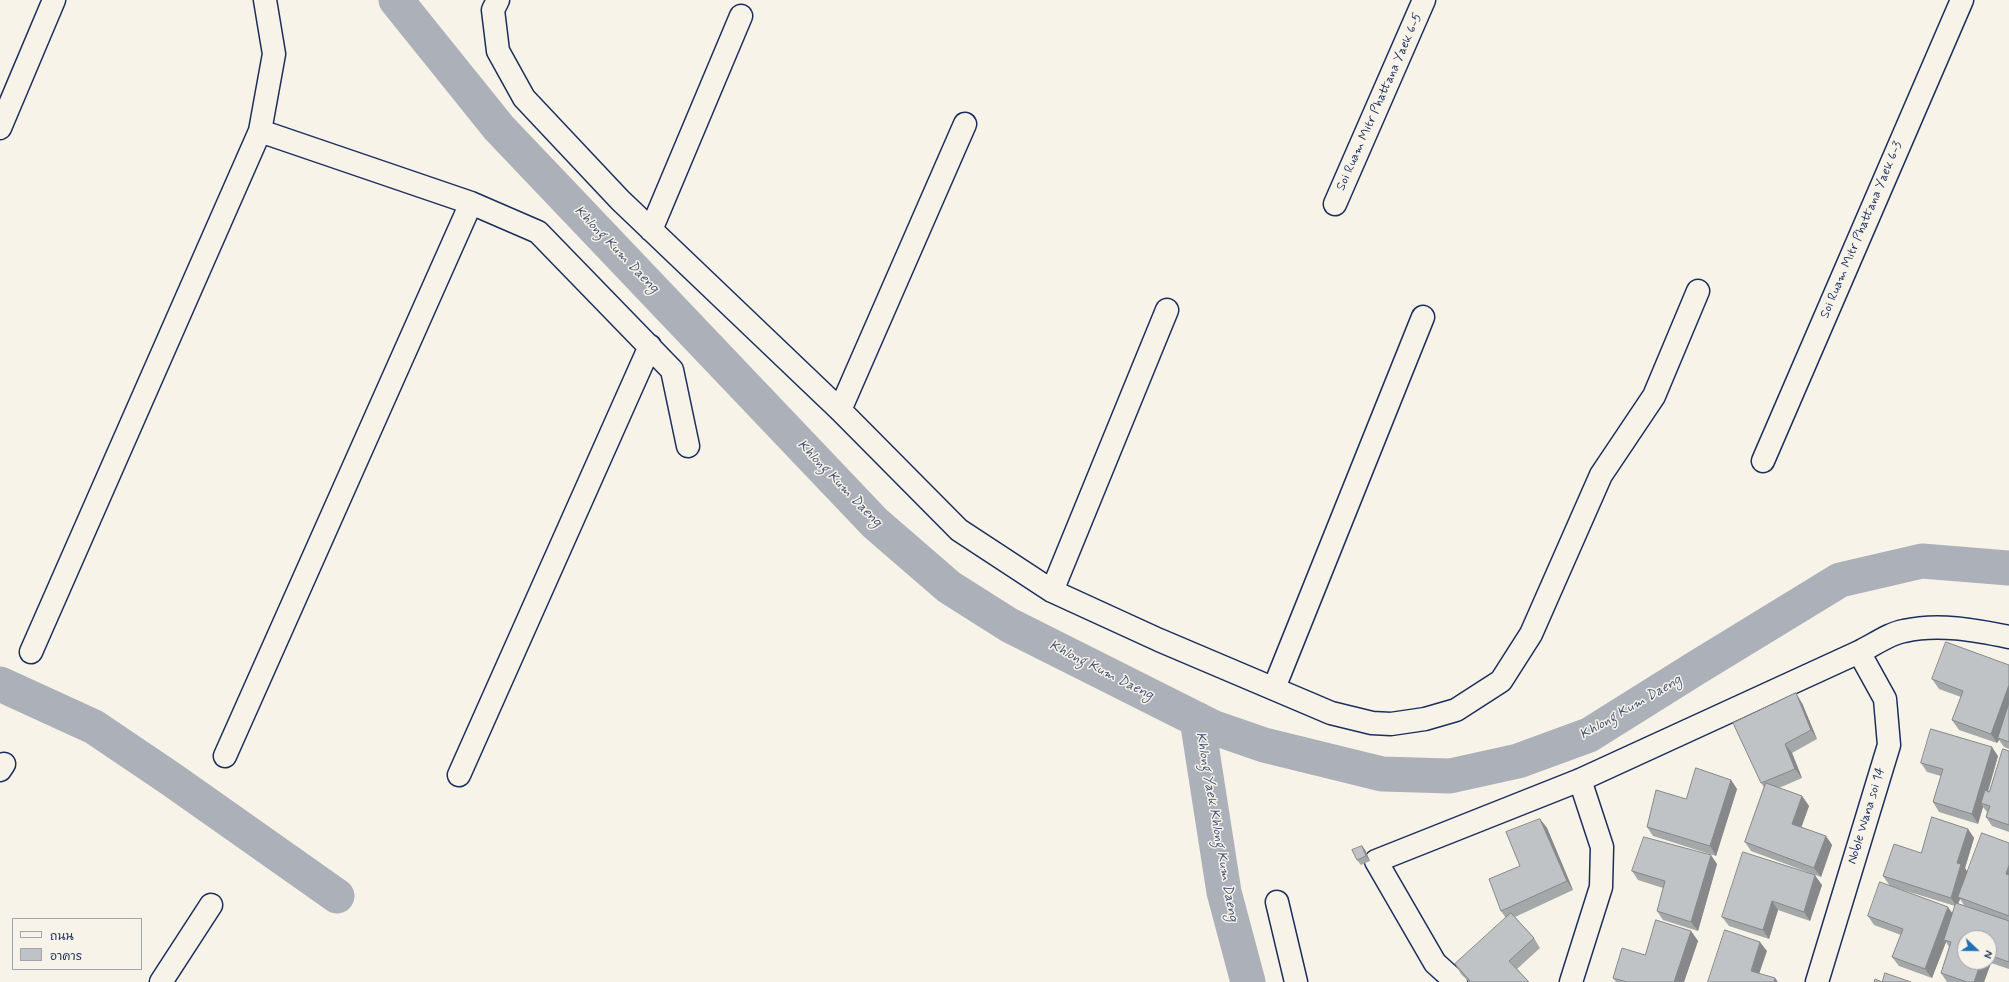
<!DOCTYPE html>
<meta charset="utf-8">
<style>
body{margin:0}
#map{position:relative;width:2009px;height:982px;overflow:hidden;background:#f7f3e8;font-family:Mynerve,"Playpen Sans Thai",sans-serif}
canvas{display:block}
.legend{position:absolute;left:12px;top:918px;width:130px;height:52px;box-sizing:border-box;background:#f7f3e8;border:1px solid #9fa5b1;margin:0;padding:5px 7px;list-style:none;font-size:12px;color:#1b2f5e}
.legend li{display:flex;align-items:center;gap:8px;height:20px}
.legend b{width:20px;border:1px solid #9fa5b1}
.north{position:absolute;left:1957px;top:930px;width:40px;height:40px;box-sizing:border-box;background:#f7f3e8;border:1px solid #9fa5b1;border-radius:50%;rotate:112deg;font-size:11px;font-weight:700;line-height:16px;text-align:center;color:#1b2f5e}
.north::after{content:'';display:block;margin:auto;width:14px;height:18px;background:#1f6fb2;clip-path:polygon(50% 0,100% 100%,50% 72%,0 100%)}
</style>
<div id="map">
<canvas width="2009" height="982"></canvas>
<ul class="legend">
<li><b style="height:5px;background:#f7f3e8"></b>ถนน</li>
<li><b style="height:11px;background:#c0c3c5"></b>อาคาร</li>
</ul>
<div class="north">N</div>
</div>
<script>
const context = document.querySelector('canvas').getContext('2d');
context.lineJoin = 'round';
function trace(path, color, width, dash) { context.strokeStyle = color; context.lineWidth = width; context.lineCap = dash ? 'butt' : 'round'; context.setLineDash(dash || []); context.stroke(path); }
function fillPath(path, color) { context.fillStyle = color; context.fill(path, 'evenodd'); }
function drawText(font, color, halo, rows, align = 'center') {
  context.font = font + ' Mynerve,sans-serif'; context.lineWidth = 3; context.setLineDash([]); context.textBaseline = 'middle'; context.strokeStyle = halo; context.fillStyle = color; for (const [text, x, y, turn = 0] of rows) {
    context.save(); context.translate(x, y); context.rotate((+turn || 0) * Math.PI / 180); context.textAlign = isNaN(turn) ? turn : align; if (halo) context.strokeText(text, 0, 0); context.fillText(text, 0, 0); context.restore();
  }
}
trace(new Path2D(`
 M396,0L499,128L875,523L949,587L1009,625L1212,727L1264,745L1382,774L1450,776L1518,761L1589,735L1696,668L1840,580L1922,561L2009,568
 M0,684L94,727L171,779L337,896
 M1197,719L1224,892L1248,982`), '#acb0b9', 35);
const street = new Path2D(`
 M498,0L493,10L498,51L524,98L620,200L840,410L959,530L1052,591L1159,640L1331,713L1372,723L1391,724L1425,719L1456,710L1501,681L1531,634L1601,475L1654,396L1698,291
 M0,128L54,0
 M260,131L471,203L538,232L672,370L688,446
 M1335,204L1424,0
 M651,230L741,16
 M840,410L965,124
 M1763,461L1962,0
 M1052,591L1167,310
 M31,652L260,131L274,54L265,0
 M1274,688L1423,317
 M225,756L471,203
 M0,770L4,764
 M459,775L650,346
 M1277,902L1296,982
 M161,982L211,905
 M1456,982L1435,963L1376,861L1580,780L1859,652C1872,646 1890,633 1904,631C1938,623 1975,630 2009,637
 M1571,982L1601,887L1602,847L1580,780
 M1817,982L1889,745L1885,699L1859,652`);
trace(street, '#1b2f5e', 25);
trace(street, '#f7f3e8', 22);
fillPath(new Path2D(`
 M2009,665V749L2004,747L1999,740L1997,743L1959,730L1952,720L1961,697L1939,689L1932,679Z
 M1802,703L1817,739L1792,753L1802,778L1779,788L1802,796L1809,806L1801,827L1826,836L1832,845L1821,877L1751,851L1745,842L1764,787L1761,783Z
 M2009,751V832L1992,826L1986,817L1987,812L1983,807L1978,824L1939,812L1933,802L1941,776L1927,772L1921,763L1998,756L1988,792H1989Z
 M1731,780L1737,789L1716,856L1653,836L1647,827L1686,799Z
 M1540,819L1547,828L1573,890L1515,917L1534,938L1540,948L1517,969L1529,982H1469L1461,974L1455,964L1506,918L1501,911Z
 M1968,829L1974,838L1965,868L1967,872L2009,843V969L1991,963L1984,982H1947L1941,973L1949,947L1946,942L1932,978L1899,966L1892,957L1901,935L1874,925L1868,916L1890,886L1883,876L1921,853ZM1890,886L1955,906L1953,913ZM1960,899L1964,905L1958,904ZM1965,938H1989V962Z
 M1362,846L1365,850L1370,861L1361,865L1357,860Z
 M1717,864L1698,931L1663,920L1657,911L1663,888L1638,880L1632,871Z
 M1822,885L1810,921L1778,910L1769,939L1729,926L1722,917Z
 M1691,931L1698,941L1684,982H1616L1613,978L1645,955Z`), '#a5a8a9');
fillPath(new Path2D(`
 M2009,685V712L1998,738L1999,740L1997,743L1991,734Z
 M1796,693L1802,703L1817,739L1811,730Z
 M1785,744L1792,753L1802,778L1795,769Z
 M1992,747L1998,756L1984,804L1981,803L1983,807L1978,824L1972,814Z
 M1731,780L1737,789L1716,856L1710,846Z
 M1802,796L1809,806L1799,834L1792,824Z
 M1540,819L1547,828L1573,890L1567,881Z
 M1968,829L1974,838L1965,868L1968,873L1958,897L1960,899L1957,907L1951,898L1957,863Z
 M1826,836L1832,845L1821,877L1814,868Z
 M1362,846L1365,850L1370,861L1366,856Z
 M1711,855L1717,864L1698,931L1691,922Z
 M2009,865V878L2006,874Z
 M1815,875L1822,885L1810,921L1804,912Z
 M1772,901L1778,910L1769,939L1763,930Z
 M1948,907L1955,917L1944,940L1946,942L1932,978L1925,969Z
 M1691,931L1698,941L1684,982H1674Z
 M1760,942L1767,951L1757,980L1751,971Z
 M1989,961L1991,963L1984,982H1974L1981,962H1989Z
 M1775,978L1778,982H1774Z`), '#86888a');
const building = new Path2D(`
 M1946,642L2009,665V685L1991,734L1952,720L1963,691L1932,679Z
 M1796,693L1811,730L1785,744L1795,769L1761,783L1733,723Z
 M2009,703V742L1998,738Z
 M1931,729L1992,747L1972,814L1933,802L1943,769L1921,763Z
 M2003,749L2009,751V825L1986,817L1990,806L1981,803L1985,790L1989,792Z
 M1696,768L1731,780L1710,846L1647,827L1656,790L1686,799Z
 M1766,783L1802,796L1792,824L1826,836L1814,868L1745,842Z
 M1932,817L1968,829L1957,863L1961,864L1951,898L1883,876L1894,844L1921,853Z
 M1540,819L1567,881L1501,911L1489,879L1520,866L1506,832Z
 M1982,833L2009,843V865L2006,874L2009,875V916L1958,897Z
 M1644,837L1711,855L1691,922L1657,911L1665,881L1632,871Z
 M1362,846L1366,856L1357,860L1352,850Z
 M1743,852L1815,875L1804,912L1772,901L1763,930L1722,917Z
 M1880,882L1948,907L1925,969L1892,957L1903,929L1868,916Z
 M1956,903L2009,921V962L1989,955V938H1965V962H1981L1974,982H1967L1941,973L1951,942L1944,940Z
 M1511,913L1534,938L1509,961L1529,982H1471L1455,964Z
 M1656,920L1691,931L1674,982H1627L1613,978L1622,948L1645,955Z
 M1725,930L1760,942L1751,971L1775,978L1774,982H1708Z
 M1885,973L1911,982H1874L1875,979L1882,982Z`);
fillPath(building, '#c0c3c5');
trace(building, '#86888a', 1);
drawText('13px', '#1b2f5e', '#f7f3e8', [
 ["Soi Ruam Mitr Phattana Yaek 6-5",1380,102,-66],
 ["Soi Ruam Mitr Phattana Yaek 6-3",1862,230,-67],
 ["Noble Wana soi 14",1867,816,-73]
]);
drawText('italic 14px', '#465679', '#f7f3e8', [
 ["Khlong Kum Daeng",616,250,46],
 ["Khlong Kum Daeng",839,484,46],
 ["Khlong Kum Daeng",1101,671,27],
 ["Khlong Kum Daeng",1631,708,-30],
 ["Khlong Yaek Khlong Kum Daeng",1216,827,80]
]);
</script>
